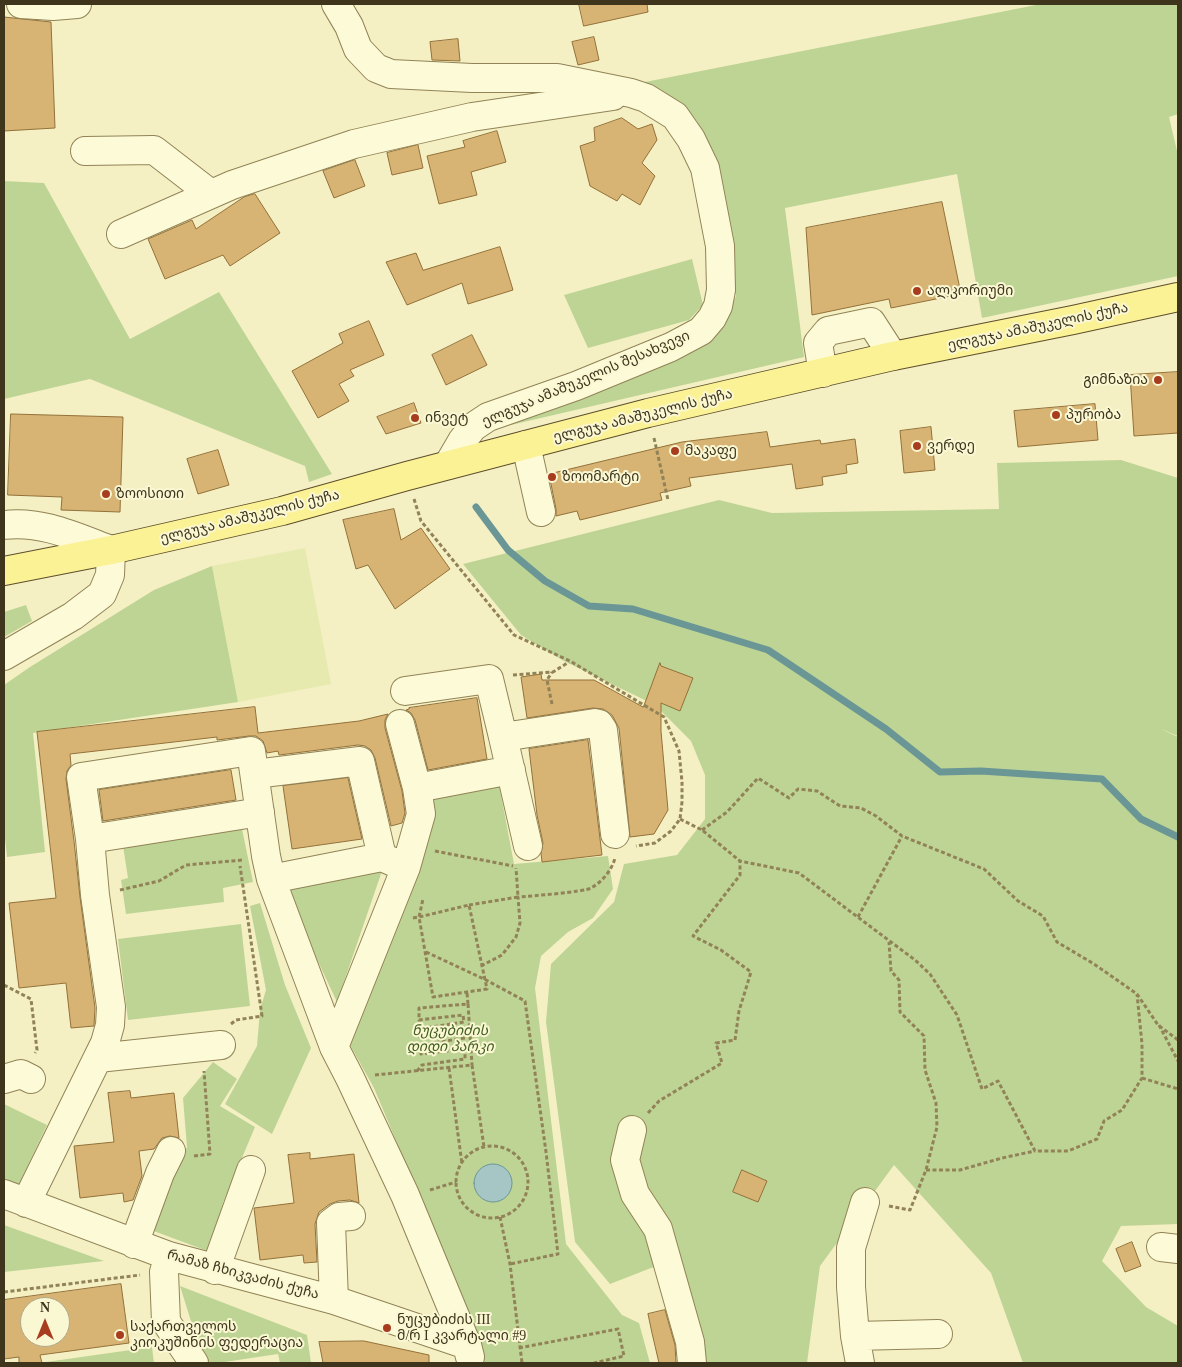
<!DOCTYPE html>
<meta charset="utf-8">
<style>
body{margin:0}
#map{position:relative;width:1182px;height:1367px;overflow:hidden;background:#f4f0c3;font-family:"Times New Roman",serif}
canvas{display:block}
.frame{position:absolute;inset:0;border:5px solid #3f351d;pointer-events:none}
.north{position:absolute;left:20px;top:1297px;width:50px;height:50px;box-sizing:border-box;background:#faf7d3;border:1px solid #afa98a;border-radius:50%;rotate:0deg;font-size:14px;font-weight:700;line-height:20px;text-align:center;color:#3f351d}
.north::after{content:'';display:block;margin:auto;width:18px;height:22px;background:#a83c1e;clip-path:polygon(50% 0,100% 100%,50% 72%,0 100%)}
</style>
<div id="map">
<canvas width="1182" height="1367"></canvas>
<div class="frame"></div>
<div class="north">N</div>
</div>
<script>
const context = document.querySelector('canvas').getContext('2d');
context.lineJoin = 'round';
function fillPath(path, color) { context.fillStyle = color; context.fill(path, 'evenodd'); }
function trace(path, color, width, dash) { context.strokeStyle = color; context.lineWidth = width; context.lineCap = dash ? 'butt' : 'round'; context.setLineDash(dash || []); context.stroke(path); }
function drawText(font, color, halo, rows, align = 'center') {
  context.font = font + ' "Times New Roman","Noto Sans Georgian",serif'; context.lineWidth = 4; context.setLineDash([]); context.textBaseline = 'middle'; context.strokeStyle = halo; context.fillStyle = color; for (const [text, x, y, turn = 0] of rows) {
    context.save(); context.translate(x, y); context.rotate((+turn || 0) * Math.PI / 180); context.textAlign = isNaN(turn) ? turn : align; if (halo) context.strokeText(text, 0, 0); context.fillText(text, 0, 0); context.restore();
  }
}
fillPath(new Path2D(`
 M305,548L331,684L238,702L212,566Z`), '#e7eaaf');
fillPath(new Path2D(`
 M1041,4H1178V114L1169,117L1178,155V276L982,318L957,174L785,208L804,357L502,427L515,418L723,326L736,296L716,166L697,121L640,83Z
 M4,181L44,183L130,339L219,292L332,474L309,482L305,466L90,379L4,399Z
 M692,259L703,305L689,320L588,348L564,295Z
 M1121,460L1178,478V736L1161,729L1178,737V1224L1121,1226L1102,1261L1146,1307L1178,1326V1363H1023L991,1273L894,1165L820,1266L807,1363H700L678,1260L651,1268L610,1284L575,1242L546,1022L551,964L614,902L624,864L677,855L705,819V775L691,741L655,705L564,661L521,635L463,564L719,500L772,513L999,509L997,463Z
 M212,566L238,702L33,733L45,852L7,857L4,829V685L30,667L154,590Z
 M26,605L32,621L4,637V612Z
 M498,779L514,864L608,856L613,889L593,918L568,932L541,956L535,988L566,1244L622,1315L639,1323L650,1363H485L471,1320L374,1088L350,1045L430,791Z
 M242,829L253,882L223,888L224,902L126,914L121,880L128,878L123,846Z
 M382,871L337,1002L283,887Z
 M260,903L285,985L311,1048L272,1134L225,1104L257,1046L260,1010L266,990L250,906Z
 M241,924L250,1006L128,1020L118,939Z
 M213,1062L237,1079L220,1106L255,1127L223,1203L210,1252L151,1230L187,1147L183,1098Z
 M4,1104L47,1125L18,1186L4,1180Z
 M4,1225L104,1261L4,1272Z
 M180,1286L307,1335L311,1363H280L278,1354L218,1363H204Z
 M152,1347L154,1363H47L46,1362Z`), '#bed495');
const water = new Path2D(`
 M474 1183a19 19 0 1 1 38 0a19 19 0 1 1-38 0Z`);
fillPath(water, '#a5c6c4');
trace(water, '#6a9695', 1);
trace(new Path2D(`
 M476,507L508,550L545,581L589,606L633,609L768,650L886,729L940,772L981,771L1102,779L1141,819L1178,837`), '#6a9695', 7);
const building = new Path2D(`
 M579,4H647L648,12L584,26Z
 M4,17L51,22L55,128L4,131Z
 M594,37L599,60L578,65L572,42Z
 M458,39L460,61L432,60L430,42Z
 M622,118L638,129L652,124L657,140L642,163L655,176L640,205L622,194L617,201L590,186L580,146L595,141L594,128Z
 M497,131L506,162L471,172L477,195L439,204L427,156L465,147L463,141Z
 M418,145L423,168L392,175L387,153Z
 M355,160L365,186L334,198L323,171Z
 M255,194L280,233L230,266L223,255L165,279L148,239L192,220L196,229L244,197Z
 M942,202L961,294L891,308L889,299L812,315L806,228Z
 M500,247L513,290L468,304L462,283L407,305L386,262L416,253L423,270Z
 M369,321L384,355L350,370L354,376L339,384L349,401L318,418L292,371L343,343L339,334Z
 M472,335L487,365L446,385L432,355Z
 M1178,372V433L1134,436L1130,375Z
 M414,403L421,423L386,434L377,417Z
 M1095,404L1098,440L1018,447L1014,411Z
 M11,414L123,417L120,512L61,510L62,497L8,495Z
 M931,427L935,470L904,473L900,431Z
 M767,432L770,447L820,440L821,444L855,439L858,463L846,465L847,473L822,477L823,485L796,489L792,464L689,478L691,486L660,493L662,500L580,520L577,511L556,516V509L549,474L682,442Z
 M218,450L229,485L198,494L187,459Z
 M394,509L401,540L421,528L450,569L395,609L368,565L356,569L343,520Z
 M660,663L661,666L693,678L680,711L661,703V731L668,810L654,834L630,837L619,728L612,715L603,709L593,708L527,718L521,677L541,674L542,680H594L643,707Z
 M477,698L487,759L428,770L415,720L411,713L406,710L409,709V708Z
 M255,707L258,733L359,721L388,714L385,720V728L402,791L405,813L402,823L391,826L375,758L371,750L365,746L358,745L279,755L278,751L267,753L263,741L256,736H249L217,740V737L70,754L71,765L67,771L66,779L74,841L80,897L95,1008L94,1026L71,1028L66,983L19,988L9,903L56,898L37,732Z
 M588,740L602,855L542,862L541,853L543,843L537,815L529,749Z
 M231,770L236,800L103,821L99,790Z
 M348,778L362,839L292,849L283,786Z
 M130,1091L131,1098L174,1093L179,1138L170,1136L162,1138L154,1149L139,1151L142,1176L133,1200L124,1202L123,1193L80,1198L74,1146L114,1142L108,1093Z
 M310,1153V1159L354,1154L359,1203L350,1200L338,1201L330,1204L319,1212L315,1224L317,1262L304,1263L303,1255L260,1260L254,1208L294,1203L288,1155Z
 M742,1170L767,1181L758,1202L733,1192Z
 M1132,1242L1141,1266L1125,1272L1116,1249Z
 M121,1284L129,1343L40,1355L42,1363H19V1357L4,1359V1300ZM30,1307H60V1337H30Z
 M665,1310L675,1345L676,1363H659L652,1333L648,1314Z
 M364,1341L429,1355V1363H323L319,1342Z`);
fillPath(building, '#d7b374');
trace(building, '#937139', 1);
const minor = new Path2D(`
 M21,4L53,6L77,4
 M336,4L349,26L358,49L376,68L391,74L472,78H557L631,93L646,98L675,116L691,139L705,168L720,246L721,290L718,306L712,318L701,331L671,347L576,386L488,417L473,427L462,441L448,465
 M85,151L154,150L211,194
 M121,234L232,185L354,144L472,117L613,96
 M823,373L818,343L828,331L871,322L893,356
 M526,445L541,512
 M4,525C41,520 76,537 111,550L110,575L102,594L73,616L4,656
 M405,691L489,679L503,737
 M400,724L417,788
 M255,774L360,761L382,857
 M90,839L260,812
 M528,846L503,737L595,723L599,724L603,730L615,834
 M271,879L382,857L400,865
 M334,1047L406,867L421,814L417,788L511,770
 M98,1058L221,1045
 M4,1079L21,1074L31,1079
 M632,1130L625,1160L635,1194L658,1229L690,1342L692,1363
 M4,1194L169,1256L334,1300L467,1345L470,1357
 M26,1203L105,1043L110,1025L111,1007L95,895L90,839L81,777L251,751L266,856L271,879L334,1047L350,1078L405,1195L467,1345
 M134,1244L160,1173L171,1151
 M1161,1247L1178,1249
 M169,1256L164,1272L166,1322L194,1363
 M215,1270L251,1170
 M334,1300L331,1223L339,1217L351,1216
 M855,1336L851,1287V1248L865,1202
 M860,1363L855,1336L938,1334`);
const major = new Path2D(`
 M4,571L111,550L282,511L407,476L648,413L893,356L1073,320L1178,297`);
trace(minor, '#918357', 30);
trace(major, '#5e4e2b', 30);
trace(new Path2D(`
 M654,438L668,500
 M414,499L421,521L514,635L570,661L664,717L679,751L682,782V802L680,819L671,831L655,843L636,846
 M513,675L553,672L569,662
 M552,704L547,680L552,672
 M680,819L702,830L740,861L799,873L915,960L930,974L957,1015L982,1089L998,1081L1035,1151H1068L1097,1139L1104,1121L1122,1110L1142,1078V1044L1137,994
 M702,830L727,812L758,778L789,798L798,789L817,791L840,806L861,808L876,816L902,836L984,869L1018,901L1043,916L1057,942L1094,964L1137,994L1158,1025L1178,1040
 M435,851L513,866
 M120,890L159,881L186,865L243,860
 M469,905L518,897L516,868
 M858,917L902,836
 M413,918L419,917L469,905L487,989L433,997L419,917L423,899
 M426,952L486,980L525,1001L546,1152L558,1254L510,1264
 M481,966L502,955L516,937L520,923L518,897C531,896 584,892 591,888C602,882 612,870 615,858
 M4,985L31,999L37,1050L35,1053
 M468,1004L472,1065
 M231,1024L236,1020L262,1016L240,866
 M1159,1025L1178,1061
 M449,1068L462,1164
 M417,1071L422,1065L465,1059V1049L421,1054L420,1045L465,1038L463,1031L420,1037L419,1029L464,1022L463,1015L419,1020V1008L468,1004L467,993
 M375,1075L472,1065L484,1147
 M1142,1078L1178,1089
 M648,1113L659,1101L722,1063L716,1043L735,1040L739,1011L751,972L721,950L693,936L740,875V861
 M456 1182a36 36 0 1 1 72 0a36 36 0 1 1-72 0Z
 M194,1156L210,1154L204,1071
 M926,1170H960L1002,1158L1035,1151
 M430,1190L456,1182
 M889,1206L910,1210L926,1170L937,1127L936,1103L925,1070L924,1036L900,1012L899,980L891,971L889,942
 M500,1217L510,1264L522,1363
 M4,1292L140,1275
 M519,1348L618,1329L624,1356L594,1363`), '#918357', 3, [4, 2.5]);
trace(minor, '#fdfad7', 28);
trace(major, '#fbf296', 28);
for (const [x, y, r, color] of [
 [917,291,5,"#a83c1e"],
 [1158,380,5,"#a83c1e"],
 [1056,415,5,"#a83c1e"],
 [415,418,5,"#a83c1e"],
 [917,446,5,"#a83c1e"],
 [675,451,5,"#a83c1e"],
 [552,477,5,"#a83c1e"],
 [106,494,5,"#a83c1e"],
 [387,1328,5,"#a83c1e"],
 [120,1335,5,"#a83c1e"]
]) { const dot = new Path2D(); dot.arc(x, y, r, 0, 2 * Math.PI); context.fillStyle = color; context.fill(dot); trace(dot, '#faf7d3', 2); }
drawText('14px', '#3f351d', '#faf7d3', [
 ["ალკორიუმი",927,291],
 ["გიმნაზია",1148,380,"right"],
 ["პურობა",1066,415],
 ["ინვეტ",425,418],
 ["ვერდე",927,446],
 ["მაკაფე",685,451],
 ["ზოომარტი",562,477],
 ["ზოოსითი",116,494],
 ["ნუცუბიძის III",397,1320],
 ["მ/რ I კვარტალი #9",397,1336],
 ["საქართველოს",130,1327],
 ["კიოკუშინის ფედერაცია",130,1343]
], 'left');
drawText('14px', '#3f351d', '#faf7d3', [
 ["ელგუჯა ამაშუკელის ქუჩა",1038,327,-12],
 ["ელგუჯა ამაშუკელის შესახვევი",586,379,-23],
 ["ელგუჯა ამაშუკელის ქუჩა",643,416,-14],
 ["ელგუჯა ამაშუკელის ქუჩა",250,517,-14],
 ["რამაზ ჩხიკვაძის ქუჩა",243,1275,15]
]);
drawText('italic 14px', '#415e20', '#faf7d3', [
 ["ნუცუბიძის",450,1031],
 ["დიდი პარკი",450,1047]
]);
</script>
